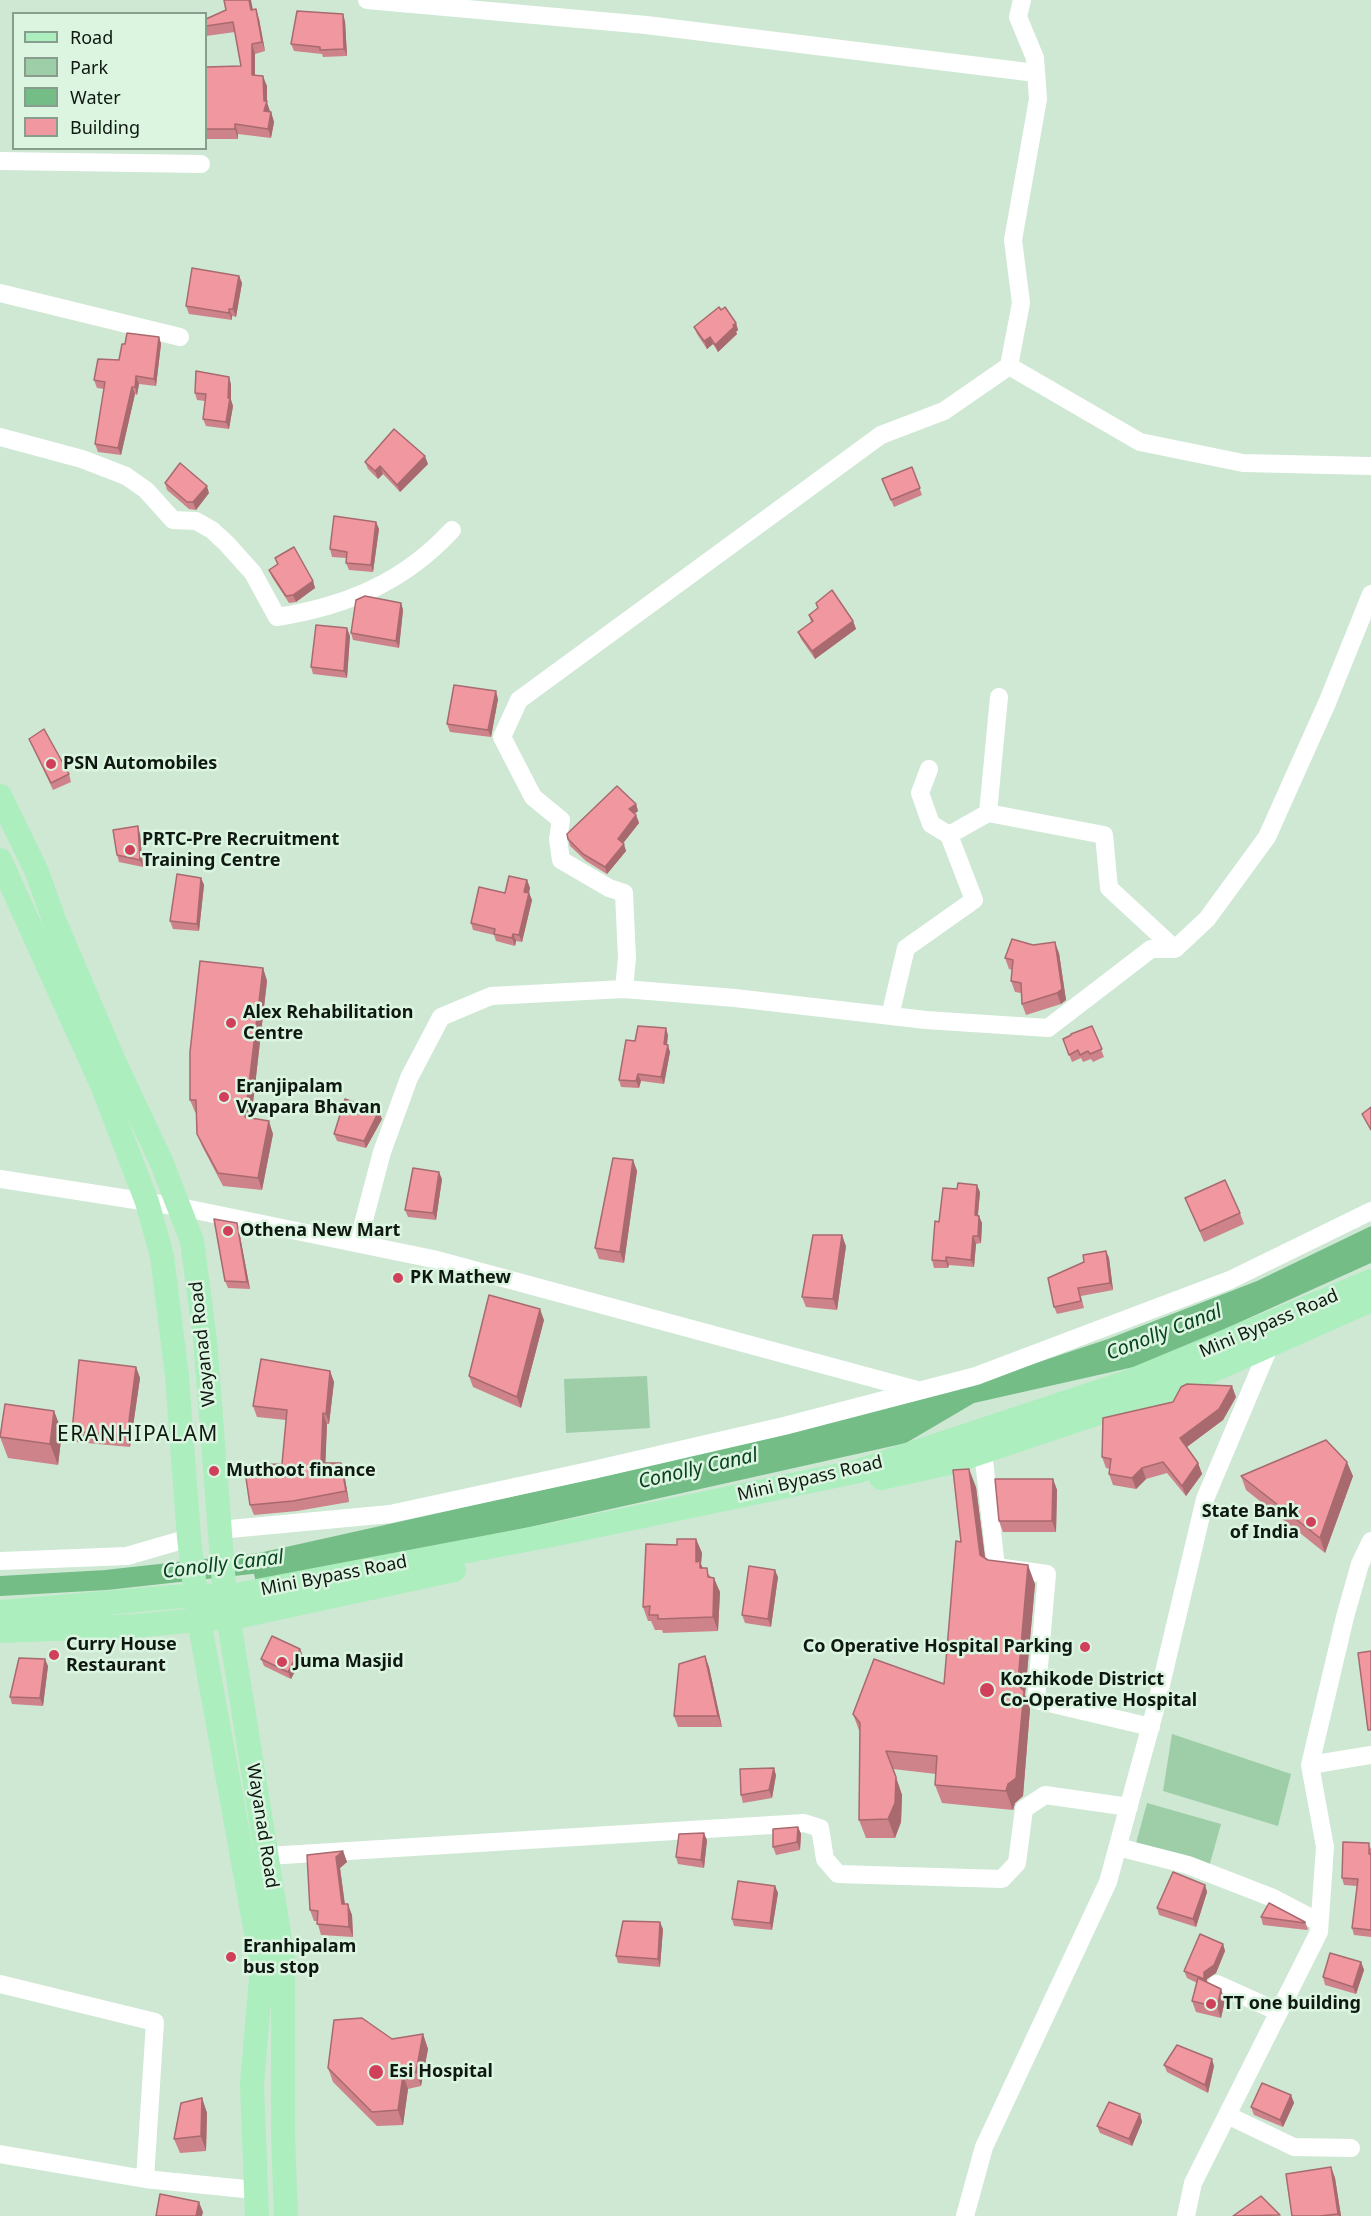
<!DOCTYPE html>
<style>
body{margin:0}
#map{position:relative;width:1371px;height:2216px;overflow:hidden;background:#cee8d4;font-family:"Noto Sans",sans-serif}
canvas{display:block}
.legend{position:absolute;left:12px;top:12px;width:195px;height:138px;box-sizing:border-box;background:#dbf5e1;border:2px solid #899d8e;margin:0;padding:8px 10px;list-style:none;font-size:18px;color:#0f1811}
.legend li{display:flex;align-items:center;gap:12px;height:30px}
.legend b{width:30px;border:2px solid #899d8e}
</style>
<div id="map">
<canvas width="1371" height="2216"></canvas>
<ul class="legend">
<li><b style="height:8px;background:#adeebf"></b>Road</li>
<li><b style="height:16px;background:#9dcea8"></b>Park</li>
<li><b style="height:16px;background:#75bd87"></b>Water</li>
<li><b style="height:16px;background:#f0979f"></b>Building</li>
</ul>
</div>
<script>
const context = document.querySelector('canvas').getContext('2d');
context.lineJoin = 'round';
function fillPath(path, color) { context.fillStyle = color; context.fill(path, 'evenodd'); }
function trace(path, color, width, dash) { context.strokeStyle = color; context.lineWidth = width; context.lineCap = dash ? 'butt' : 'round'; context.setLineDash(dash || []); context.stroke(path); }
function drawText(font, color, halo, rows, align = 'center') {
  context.font = font + ' "Noto Sans",sans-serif'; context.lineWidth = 5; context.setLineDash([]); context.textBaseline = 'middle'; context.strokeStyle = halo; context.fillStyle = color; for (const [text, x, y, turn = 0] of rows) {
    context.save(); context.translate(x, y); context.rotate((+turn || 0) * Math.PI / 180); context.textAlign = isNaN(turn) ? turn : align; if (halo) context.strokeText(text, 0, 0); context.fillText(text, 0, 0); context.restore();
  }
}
fillPath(new Path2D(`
 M647,1376L650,1428L566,1433L564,1379Z
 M1172,1734L1291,1774L1278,1826L1163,1791Z
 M1147,1803L1221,1824L1209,1867L1135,1847Z`), '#9dcea8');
fillPath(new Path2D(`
 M1371,1226V1263L1147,1364L974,1403L906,1443L257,1588L250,1555L623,1472L949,1392L1108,1339L1257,1281Z`), '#75bd87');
trace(new Path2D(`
 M0,1586L106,1580L278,1561`), '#75bd87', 20);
trace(new Path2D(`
 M367,0L646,25L1036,73
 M0,161L201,164
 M0,293L180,337
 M1009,366L1021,303L1013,240L1038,99L1035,58L1018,17L1022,0
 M0,437L82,459L126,476L146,490L173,520L196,521L212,530L227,544L253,573L277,617C347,606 404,582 452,530
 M929,769L920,793L931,824L949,835
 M988,813L999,697
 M624,989L627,958L624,893L609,888L561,860L558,839L561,820L533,797L502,737L519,700L881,435L944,411L1009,366L1140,442L1243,463L1371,466
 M890,1016L906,948L974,900L949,835L988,813L1104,835L1109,888L1175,949
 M0,1179L180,1207L433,1259L917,1390
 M358,1243L382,1152L409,1078L441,1017L491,996L624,989L735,998L926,1020L1048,1028L1151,949H1175L1207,919L1267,837L1327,703L1371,594
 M983,1452L996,1567L1047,1574L1036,1700L1151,1727
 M219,1530L390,1514L593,1470L784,1426L976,1376L1230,1280L1371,1211
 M0,1561L127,1556L189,1538
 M1310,1765L1371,1755
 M1118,1847L1188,1865L1273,1898L1319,1922
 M267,1856L804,1823L820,1828L825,1859L838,1874L1002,1879L1017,1863L1024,1809L1045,1795L1129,1807
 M0,1984L155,2022L145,2179L255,2190
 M1217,1984L1279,2012
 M1227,2115L1294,2147L1351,2148
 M0,2154L145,2179
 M965,2216L984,2147L1108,1882L1155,1710L1205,1499L1270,1345
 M1186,2216L1193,2183L1319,1932L1325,1847L1310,1765L1345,1617L1360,1564L1371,1541`), '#fff', 18);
trace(new Path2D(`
 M0,796L37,872L54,920L114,1061L161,1161L192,1241L205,1340L225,1597L283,1958V2136L286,2216
 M0,860L102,1085L147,1202L162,1256L177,1376L189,1538L199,1620L262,1966L252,2084L257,2216
 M881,1478L949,1463L1173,1388L1371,1300
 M0,1612L196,1595L225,1597L557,1534L859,1471L1128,1382L1371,1281
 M0,1631L134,1626L241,1616L454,1570`), '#adeebf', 24);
fillPath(new Path2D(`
 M253,10L259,19L265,51L255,54V76L267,86V102L270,112H271L274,122L271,138L238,134V139H206V67L241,66L235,32L206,36V19Z
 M345,21L347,56L323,57L322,54L294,51L291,44Z
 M239,276L242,283L236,317L232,316V320L189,314L186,306Z
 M721,310L736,323L738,330L736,332L737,334L718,352L713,344L707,349L697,334L694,327Z
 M159,337L161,344L156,386L139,384L137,395L135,394L121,455L98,452L95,444L104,389L97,388L94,380L119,360L125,344Z
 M231,384V400L233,406L229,429L206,426L203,419L205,401L197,400L195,393Z
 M365,462L428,464L400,492L383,474L378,479L368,469Z
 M912,467L922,495L894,507L882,479Z
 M165,483L209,493L196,510L189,509L167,490Z
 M376,522L379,529L373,572L349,570L346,563V558L332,557L330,549Z
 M275,558L313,581L315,588L296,602L289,603L272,577L269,570L277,564Z
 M401,603L403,610L399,648L353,640L351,633Z
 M816,603L853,621L856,629L815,659L801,639L798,632L811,622L809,615L818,609Z
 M350,636L347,678L313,674L311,667Z
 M498,699L491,737L450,732L447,724Z
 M29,739L69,774L71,782L53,790Z
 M636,804L638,811L634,814L636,815L639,823L623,843L626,851L607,874L586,861L570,846L568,839Z
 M140,834L143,867L119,862L117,855Z
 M201,878L204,885L199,931L173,929L170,921Z
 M527,880L530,888L529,893L532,900L522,942L516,941L515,946L496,941L494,935L473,930L471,923L505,893Z
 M1059,953L1066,1000L1061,1004L1026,1015L1022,1004L1021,993L1015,992L1011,981L1012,970L1009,969L1005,958Z
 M263,968L267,981L251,1118L273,1134L262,1190L223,1186L202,1146L197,1134L196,1113L195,1112L190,1100Z
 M1092,1026L1104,1057L1093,1062L1091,1059L1083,1062L1081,1058L1072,1062L1063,1039Z
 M668,1035L667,1045L670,1052L664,1084L641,1081L639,1088L621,1087L619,1080L635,1041Z
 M382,1119L366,1148L337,1141L334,1134Z
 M633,1160L637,1171L624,1263L599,1259L595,1248Z
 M442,1179L436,1220L408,1217L405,1210Z
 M980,1192L978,1216L982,1223L981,1243L976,1244L974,1267L949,1265L948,1268H934L932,1260L939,1222Z
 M1185,1198L1240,1213L1244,1224L1204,1242Z
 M237,1223L239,1231L250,1289L228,1288L225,1281Z
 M846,1246L837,1310L806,1307L802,1297Z
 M1106,1251L1109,1258L1113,1290L1081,1296L1084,1308L1057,1314L1054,1307L1084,1262Z
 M544,1320L521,1408L473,1387L469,1376Z
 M136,1367L140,1378L130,1447L76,1442L72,1431Z
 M330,1371L334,1382L329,1424H327L325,1463H341L344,1473L349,1502L297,1511L254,1515L250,1505L282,1464L286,1420L257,1417L253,1406Z
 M1236,1397L1223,1420L1187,1447L1198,1463L1202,1474L1186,1496L1167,1473L1146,1479L1136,1489L1113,1485L1109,1474L1110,1469L1106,1468L1102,1457Z
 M54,1411L62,1432L58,1465L8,1458L0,1437Z
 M1241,1476H1353L1325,1553L1246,1490Z
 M1053,1479L1057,1490L1056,1532H1003L999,1521Z
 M976,1487L985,1558L1035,1584L1025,1695L1030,1709L1023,1796L1015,1803L1013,1810L942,1803L935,1785L936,1774L893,1769L902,1795L901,1822L895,1838H866L859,1820L860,1733L853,1714L944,1684L961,1542Z
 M696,1539L702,1553L701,1564L703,1568L711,1577L720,1592L718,1631L663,1633L662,1630H655L651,1621H648L643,1607L677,1545Z
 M778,1577L771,1627L745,1623L742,1615Z
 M300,1649L303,1656L291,1679L264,1666L261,1659Z
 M705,1656L709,1667L722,1727H678L674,1716Z
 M48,1666L43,1706L12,1704L10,1697Z
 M776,1775L772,1798L743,1803L741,1795Z
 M798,1827L801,1834L800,1850L776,1855L773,1847Z
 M707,1840L704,1868L678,1864L676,1857Z
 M1371,1847V1937L1354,1935L1352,1928L1357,1886L1344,1885L1342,1878Z
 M343,1851L347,1862L340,1868L345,1904L352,1915L353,1937L321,1935L317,1921H314L310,1910Z
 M1205,1885L1207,1892L1196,1927L1159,1915L1157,1908Z
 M775,1886L778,1893L772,1930L734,1926L732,1919Z
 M1261,1917L1305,1922L1308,1929L1307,1930L1263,1925Z
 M663,1929L660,1967L618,1963L616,1956Z
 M1223,1944L1225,1951L1216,1973L1207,1979V1982L1225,2000L1221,2018L1196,2012L1192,2001L1197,1983L1187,1978L1184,1971Z
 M1361,1962L1364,1970L1356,1994L1325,1985L1323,1977Z
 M423,2034L428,2049L421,2086L408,2089L403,2125L377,2126L333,2082L328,2068L392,2039Z
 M1164,2065L1214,2066L1208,2093L1167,2072Z
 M1291,2095L1294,2103L1283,2127L1254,2115L1251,2107Z
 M202,2098L207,2113L206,2151L180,2153L174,2139Z
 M1140,2114L1142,2122L1132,2146L1100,2133L1097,2126Z
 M1331,2167L1335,2178L1341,2216H1292Z`), '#ce8289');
fillPath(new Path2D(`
 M249,0H251L255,20L251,10Z
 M256,9L259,19L265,51L262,42Z
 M343,14L345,21L347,56L344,49Z
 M252,44L255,54V85L252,75Z
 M263,76L267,86V103L270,111L268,121L264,111Z
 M271,112L274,122L271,138L268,129Z
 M235,124L238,134V139L235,129Z
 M239,276L242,283L236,317L233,309Z
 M229,309L232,316V320L229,313Z
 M736,323L738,330L736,332L737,334L718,352L715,345Z
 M159,337L161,344L156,386L154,379Z
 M710,337L713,344L707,349L704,341Z
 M136,376L139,384L137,395L135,387Z
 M229,377L231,384V400L233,406L229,429L226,422Z
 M132,387L135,394L121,455L118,448Z
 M425,456L428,464L400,492L397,485Z
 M380,466L383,474L378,479L375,471Z
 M207,486L209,493L196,510L193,502Z
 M376,522L379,529L373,572L371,565Z
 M313,581L315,588L296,602L293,595Z
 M401,603L403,610L399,648L396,641Z
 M853,621L856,629L815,659L812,651Z
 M347,628L350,636L347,678L344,671Z
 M496,691L498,699L491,737L488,730Z
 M636,804L638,811L631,817L629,809Z
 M636,815L639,823L621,846L618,839Z
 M138,826L140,834L143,867L140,860Z
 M624,844L626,851L607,874L605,867Z
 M201,878L204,885L199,931L197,924Z
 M527,880L530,888L527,899L524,892Z
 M529,893L532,900L522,942L519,935Z
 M513,934L516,941L515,946L512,938Z
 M1055,942L1059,953L1066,1000L1061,1004L1057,993Z
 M263,968L267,981L250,1130L245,1117Z
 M666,1028L668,1035L666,1051L668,1045L670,1052L664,1084L661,1077Z
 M638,1074L641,1081L639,1088L636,1081Z
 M379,1111L382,1119L366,1148L364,1141Z
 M269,1121L273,1134L262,1190L258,1178Z
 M633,1160L637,1171L624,1263L620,1252Z
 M439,1172L442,1179L436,1220L433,1213Z
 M977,1185L980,1192L977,1223L975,1215Z
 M979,1216L982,1223L981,1243L978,1236Z
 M237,1223L239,1231L250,1289L247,1282Z
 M842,1235L846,1246L837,1310L833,1299Z
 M973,1236L976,1244L974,1267L971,1260Z
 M1106,1251L1109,1258L1113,1290L1110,1283Z
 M946,1257L949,1265L948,1268L946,1261Z
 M540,1309L544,1320L521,1408L517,1397Z
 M136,1367L140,1378L130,1447L127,1436Z
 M330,1371L334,1382L329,1424L326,1414Z
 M1232,1386L1236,1397L1223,1420L1184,1449L1180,1438Z
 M54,1411L62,1432L58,1465L50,1444Z
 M323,1413L327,1424L325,1474L321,1463Z
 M1347,1462L1353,1476L1325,1553L1320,1538Z
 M341,1463L344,1473L349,1502L346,1491Z
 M1198,1463L1202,1474L1186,1496L1182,1486Z
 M1142,1468L1146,1479L1136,1489L1132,1478Z
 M969,1469L976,1487L987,1573L980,1555Z
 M1053,1479L1057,1490L1056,1532L1052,1521Z
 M696,1539L702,1553L701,1564L705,1575L696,1562Z
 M1028,1565L1035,1584L1025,1695L1030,1709L1023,1796L1015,1803L1013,1810L1006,1791L1008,1784L1019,1686L1018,1681Z
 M775,1570L778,1577L771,1627L768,1619Z
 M714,1578L720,1592L718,1631L713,1617Z
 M300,1649L303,1656L291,1679L288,1672Z
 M705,1656L709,1667L722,1727L718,1716Z
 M45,1659L48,1666L43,1706L40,1698Z
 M774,1768L776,1775L772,1798L769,1790Z
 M896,1777L902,1795L901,1822L895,1838L888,1819Z
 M798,1827L801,1834L800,1850L797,1842Z
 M704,1833L707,1840L704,1868L701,1860Z
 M343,1851L347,1862L340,1868L346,1914L342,1904L336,1857Z
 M1205,1885L1207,1892L1196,1927L1193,1919Z
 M775,1886L778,1893L772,1930L770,1923Z
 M348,1904L352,1915L353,1937L349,1927Z
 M660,1922L663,1929L660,1967L658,1959Z
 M1223,1944L1225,1951L1216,1973L1207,1979L1206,1987L1204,1979V1972Z
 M1361,1962L1364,1970L1356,1994L1353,1987Z
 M1221,1989L1225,2000L1221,2018L1217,2007Z
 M423,2034L428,2049L421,2086L416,2072Z
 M1212,2059L1214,2066L1208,2093L1205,2085Z
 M403,2075L408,2089L403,2125L398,2110Z
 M1291,2095L1294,2103L1283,2127L1280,2120Z
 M202,2098L207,2113L206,2151L201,2136Z
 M1140,2114L1142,2122L1132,2146L1129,2139Z
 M1331,2167L1335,2178L1341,2216H1339L1338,2214Z
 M199,2202L203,2212L202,2216H196Z`), '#a86a6f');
const building = new Path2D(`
 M224,0H249L251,10L256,9L262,42L252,44V75L263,76L264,101H267L264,111L271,112L268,129L235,124V129H206V67L241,66L233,22L206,26V19L226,10Z
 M297,11L343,14L344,49L320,50V47L291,44Z
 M192,268L239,276L233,309H229V313L186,306Z
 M719,307L721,310L725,307L736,323L733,325L734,327L715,345L710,337L704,341L694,327Z
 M127,333L159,337L154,379L136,376L135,387H132L118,448L95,444L105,382L94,380L98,359L119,360L122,344H125Z
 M196,371L229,377L228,398H230L226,422L203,419L206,394L195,393Z
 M394,429L425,456L397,485L380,466L375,471L365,462Z
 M180,463L207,486L193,502H187L165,483Z
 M912,467L920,488L891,500L882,479Z
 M334,516L376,522L371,565L346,563L347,552L330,549Z
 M294,547L313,581L293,595L286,596L269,570L278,564L275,558Z
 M832,590L853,621L812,651L798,632L813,621L809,615L818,608L816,603Z
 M365,596L401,603L396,641L351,633L356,600Z
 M316,625L347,628L344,671L311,667Z
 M454,685L496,691L488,730L447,724Z
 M44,729L69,774L51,783L29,739Z
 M617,786L636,804L629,809L636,815L618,839L624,844L605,867L583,854L568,839L567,834Z
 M138,826L140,860L117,855L113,830Z
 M177,874L201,878L197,924L170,921Z
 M509,876L527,880L524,892L529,893L519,935L513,934L512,938L494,934L495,929L471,923L479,887L505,893Z
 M1012,939L1033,945L1055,942L1062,989L1057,993L1022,1004L1021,983L1011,981L1013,960L1005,958Z
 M200,961L263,968L245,1117L269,1121L258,1178L218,1173L197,1134L196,1100H190V1052Z
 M638,1026L666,1028L664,1044L668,1045L661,1077L638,1074L636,1081L619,1080L626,1040L635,1041Z
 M1092,1026L1102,1049L1090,1054L1088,1051L1080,1055L1078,1050L1069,1055L1063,1039L1071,1035V1034Z
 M345,1099L379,1111L364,1141L334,1134Z
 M1371,1107V1130L1362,1114Z
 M613,1158L633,1160L620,1252L595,1248Z
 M413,1168L439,1172L433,1213L405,1210Z
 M1225,1180L1240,1213L1200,1231L1185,1198Z
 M958,1183L977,1185L975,1215L979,1216L978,1236H973L971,1260L946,1257V1261L932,1260L935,1221L939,1222L943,1188L957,1189Z
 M214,1219L237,1223L247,1282L225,1281Z
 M813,1235H842L833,1299L802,1297Z
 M1106,1251L1110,1283L1078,1288L1081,1301L1054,1307L1048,1278L1084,1262L1083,1255Z
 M489,1295L540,1309L517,1397L469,1376Z
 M261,1359L330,1371L326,1414L323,1413L321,1463H341L346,1491L293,1501L250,1505L244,1465L282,1464L287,1410L253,1406Z
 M79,1360L136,1367L127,1436L72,1431Z
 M1187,1384L1232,1386L1219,1409L1180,1438L1198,1463L1182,1486L1163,1462L1142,1468L1132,1478L1109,1474L1111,1459L1102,1457L1103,1418L1173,1402L1181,1387Z
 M5,1404L54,1411L50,1444L0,1437Z
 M1326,1440L1347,1462L1320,1538L1241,1476Z
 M969,1469L980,1555L988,1560L1028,1565L1018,1681L1019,1686L1024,1691L1016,1778L1008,1784L1006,1791L935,1785L937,1756L886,1751L896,1777L895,1803L888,1819L859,1820L860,1723L853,1714L874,1659L944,1684L956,1541L961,1542L953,1470Z
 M995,1479H1053L1052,1521H999Z
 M677,1539H696V1562L700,1561V1568H707L708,1577L714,1578L713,1617L658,1619V1615H649L650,1606L643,1607L646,1544L677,1545Z
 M749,1566L775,1570L768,1619L742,1615Z
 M272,1636L300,1649L288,1672L261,1659Z
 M1371,1651V1730H1368L1358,1653Z
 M705,1656L718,1716H674L679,1664Z
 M19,1658L45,1659L40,1698L10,1697Z
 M774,1768L769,1790L741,1795L740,1769Z
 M798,1827L797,1842L773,1847V1829Z
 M704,1833L701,1860L676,1857L679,1834Z
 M1343,1842L1369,1843V1854H1371V1930L1352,1928L1358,1879L1342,1878Z
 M343,1851L336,1857L342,1904H348L349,1927L317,1924L318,1911L310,1910L307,1855Z
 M1173,1872L1205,1885L1193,1919L1157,1908Z
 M738,1881L775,1886L770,1923L732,1919Z
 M1269,1903L1305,1922V1923L1261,1917Z
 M623,1921L660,1922L658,1959L616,1956Z
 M1200,1934L1223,1944L1214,1965L1204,1972V1979L1184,1971Z
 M1330,1953L1361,1962L1353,1987L1323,1977Z
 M1198,1978L1221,1989L1217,2007L1192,2001Z
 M362,2018L392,2039L423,2034L416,2072L403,2075L398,2110L372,2112L328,2068L334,2020Z
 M1177,2045L1212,2059L1205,2085L1164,2065Z
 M1262,2083L1291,2095L1280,2120L1251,2107Z
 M202,2098L201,2136L174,2139L181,2103Z
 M1109,2102L1140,2114L1129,2139L1097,2126Z
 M1331,2167L1338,2214L1320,2216H1292L1286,2174Z
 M160,2194L199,2202L196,2216H156Z
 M1261,2196L1280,2215L1233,2216Z`);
fillPath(building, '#f0979f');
trace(building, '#a86a6f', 1.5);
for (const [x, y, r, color] of [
 [51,764,6,"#d0405a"],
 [130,850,6,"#d0405a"],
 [231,1023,6,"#d0405a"],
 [224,1097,6,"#d0405a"],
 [228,1231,6,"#d0405a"],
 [398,1278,6,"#d0405a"],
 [214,1471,6,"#d0405a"],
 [1311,1522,6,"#d0405a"],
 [1085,1647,6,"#d0405a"],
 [54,1655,6,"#d0405a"],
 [282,1662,6,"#d0405a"],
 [987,1690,8,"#d0405a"],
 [231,1957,6,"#d0405a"],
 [1211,2004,6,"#d0405a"],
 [376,2072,8,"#d0405a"]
]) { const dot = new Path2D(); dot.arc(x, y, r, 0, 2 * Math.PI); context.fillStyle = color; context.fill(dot); trace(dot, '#dbf5e1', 2); }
drawText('bold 18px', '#0f1811', '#dbf5e1', [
 ["PSN Automobiles",63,764],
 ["PRTC-Pre Recruitment",142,840],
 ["Training Centre",142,861],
 ["Alex Rehabilitation",243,1013],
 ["Centre",243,1034],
 ["Eranjipalam",236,1087],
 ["Vyapara Bhavan",236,1108],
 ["Othena New Mart",240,1231],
 ["PK Mathew",410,1278],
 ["Muthoot finance",226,1471],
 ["State Bank",1299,1512,"right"],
 ["of India",1299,1533,"right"],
 ["Curry House",66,1645],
 ["Restaurant",66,1666],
 ["Co Operative Hospital Parking",1073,1647,"right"],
 ["Juma Masjid",294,1662],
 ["Kozhikode District",1000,1680],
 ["Co-Operative Hospital",1000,1701],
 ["Eranhipalam",243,1947],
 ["bus stop",243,1968],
 ["TT one building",1223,2004],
 ["Esi Hospital",389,2072]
], 'left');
drawText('18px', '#0f1811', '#dbf5e1', [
 ["Mini Bypass Road",1269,1324,-23],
 ["Wayanad Road",203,1344,-96],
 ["Mini Bypass Road",810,1479,-13],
 ["Mini Bypass Road",334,1576,-11],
 ["Wayanad Road",262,1826,81]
]);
drawText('italic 20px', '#09421f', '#dbf5e1', [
 ["Conolly Canal",1164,1333,-21],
 ["Conolly Canal",698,1469,-13],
 ["Conolly Canal",223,1565,-7]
]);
context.letterSpacing = '1.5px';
drawText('21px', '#0f1811', '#dbf5e1', [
 ["ERANHIPALAM",138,1435]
]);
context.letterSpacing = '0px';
</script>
